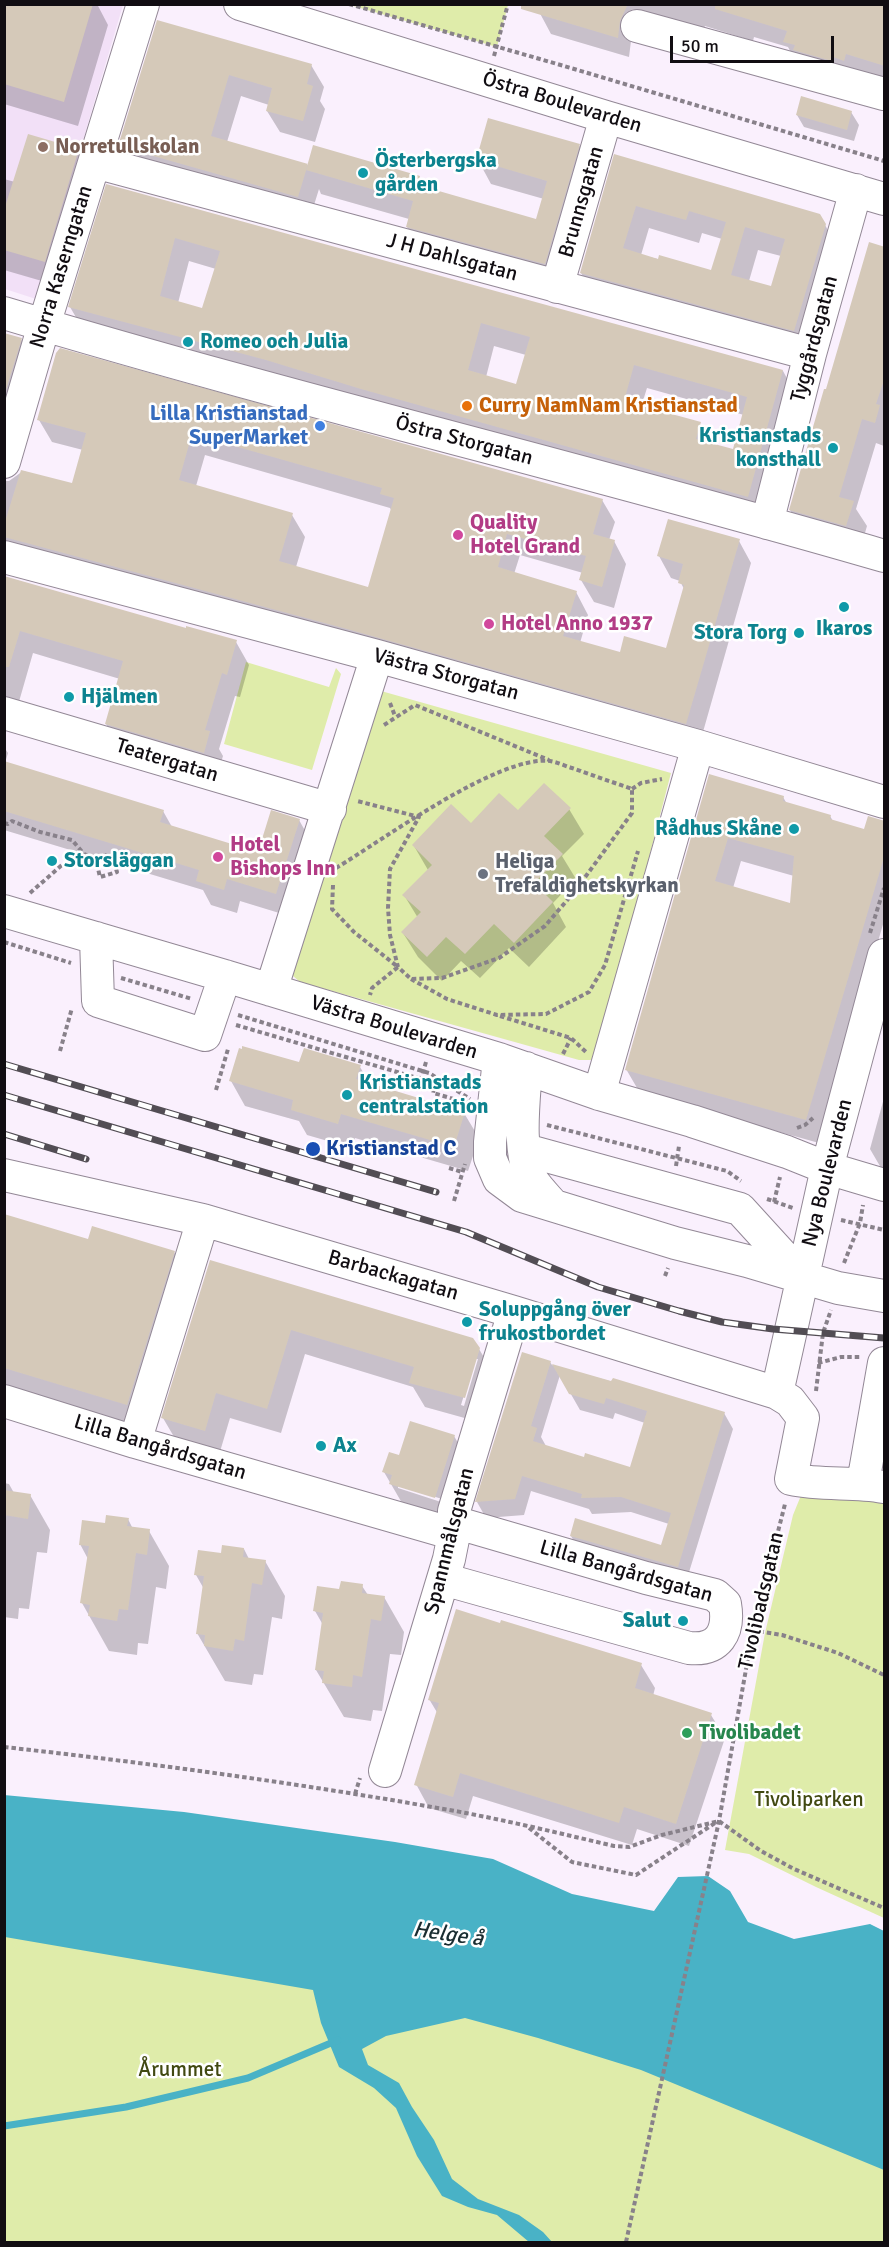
<!DOCTYPE html>
<meta charset="utf-8">
<style>
body{margin:0}
#map{position:relative;width:889px;height:2247px;overflow:hidden;background:#faf0fd;font-family:Signika,sans-serif}
canvas{display:block}
.frame{position:absolute;inset:0;border:6px solid #110d12;pointer-events:none}
.scale{position:absolute;left:670px;top:36px;width:164px;height:27px;box-sizing:border-box;border:3px solid #110d12;border-top:0;padding-left:8px;font-size:18px;line-height:21px;white-space:nowrap;color:#110d12;-webkit-text-stroke:4px #fff;paint-order:stroke}
</style>
<div id="map">
<canvas width="889" height="2247"></canvas>
<div class="frame"></div>
<div class="scale">50 m</div>
</div>
<script>
const context = document.querySelector('canvas').getContext('2d');
context.lineJoin = 'round';
function fillPath(path, color) { context.fillStyle = color; context.fill(path, 'evenodd'); }
function trace(path, color, width, dash) { context.strokeStyle = color; context.lineWidth = width; context.lineCap = dash ? 'butt' : 'round'; context.setLineDash(dash || []); context.stroke(path); }
function drawText(font, color, halo, rows, align = 'center') {
  context.font = font + ' Signika,sans-serif'; context.lineWidth = 5; context.setLineDash([]); context.textBaseline = 'middle'; context.strokeStyle = halo; context.fillStyle = color; for (const [text, x, y, turn = 0] of rows) {
    context.save(); context.translate(x, y); context.rotate((+turn || 0) * Math.PI / 180); context.textAlign = isNaN(turn) ? turn : align; if (halo) context.strokeText(text, 0, 0); context.fillText(text, 0, 0); context.restore();
  }
}
fillPath(new Path2D(`
 M5,5H123L36,299L5,289Z`), '#f2e0f7');
fillPath(new Path2D(`
 M350,5H508L497,47Z
 M246,662L329,687L336,668L341,674L312,770L224,744Z
 M374,689L671,773L599,1050L591,1060H579L300,982L293,976L291,965Z
 M811,1471L884,1483V1918L816,1887L749,1854L725,1850L765,1633L793,1515Z
 M4,1877L884,2081V2242H5Z`), '#dfecaa');
fillPath(new Path2D(`
 M4,1795L184,1812L395,1842L493,1859L572,1894L654,1911L678,1877L708,1876L730,1891L748,1922L794,1939L870,1924L884,1931V2170L641,2070L538,2038L465,2018L386,2036L362,2049L368,2065L399,2083L412,2107L434,2140L452,2179L478,2199L519,2215L543,2232L552,2242H529L497,2215L468,2207L442,2196L417,2156L396,2108L374,2088L339,2067L321,2023L313,1990L5,1937Z`), '#49b2c6');
fillPath(new Path2D(`
 M4,4H97L108,25L78,126L4,104Z
 M535,4H877L884,7V82L796,62L788,47L754,37L753,41L705,26L704,28L693,25L691,32L637,33L631,41L629,57L551,34Z
 M158,21L311,65L324,87L320,101L325,109L315,142L280,132L267,111L269,105L241,96L227,142L307,165L419,177L426,189L537,221L544,199L491,184L478,160L579,145L592,169L558,287L421,250L407,227L409,219L321,194L319,189L310,218L132,167L120,146Z
 M851,112L859,125L854,141L804,127L797,115Z
 M78,151L93,176L59,286L4,270V179L15,182Z
 M615,156L825,225L838,248L807,354L595,296L581,273ZM649,228L699,243L702,233L722,239L712,272L641,255ZM758,250L781,256L772,288L749,281Z
 M107,186L783,371L796,395L761,520L84,331L70,307ZM189,261L216,269L203,310L178,303ZM494,346L526,355L517,385L486,377ZM647,388L744,415L734,451L712,445L700,424L641,407Z
 M884,248V446L876,443L856,509L867,526L860,550L804,534L790,510L827,391Z
 M4,334L21,339L33,361L4,460Z
 M58,354L602,500L615,522L609,540L614,541L626,564L614,608L594,602L581,580L583,573L520,555L514,574L576,592L588,615L580,643L621,654L667,650L684,589L680,581L671,578L659,556L739,541L751,563L699,746L4,552V481H9L23,471L73,485L83,450L52,442L39,420ZM205,455L390,508L392,512L369,589L296,567L305,537L292,515L196,486Z
 M4,577L187,630L236,642L249,665L240,697L235,696L219,749L223,756L217,776L120,747L106,724L120,679L33,653L14,719L4,724Z
 M4,747L8,753L5,763L163,811L172,827L259,854L299,820L312,843L289,916L240,901L237,913L211,905L203,890L4,830Z
 M710,776L783,797L787,804L830,816L833,821L865,831L884,822V921L819,1143L640,1093L626,1069ZM741,861L794,876L791,905L733,888Z
 M569,809L584,834L562,856L576,879L553,903L566,927L529,967L509,948L480,978L461,961L442,981L418,957L403,933L418,918L404,895L428,870L414,846L471,825L518,812Z
 M300,1064L360,1067L370,1084L464,1113L479,1138L468,1171L355,1138L352,1148L307,1135L299,1121L245,1106L231,1081Z
 M884,1098V1173L870,1149Z
 M4,1216L89,1241L174,1252L188,1277L141,1429L4,1388Z
 M211,1261L479,1349L494,1374L479,1422L425,1407L413,1387L305,1354L281,1433L230,1418L219,1455L177,1442L163,1418ZM475,1359H478L464,1406L461,1405Z
 M523,1353L550,1362L552,1365L724,1413L733,1429L686,1582L580,1552L571,1536L662,1546L669,1524L631,1512L592,1514L589,1509L531,1491L524,1515L486,1518L477,1502ZM560,1375L580,1410L613,1419L615,1413L645,1423L631,1469L585,1459L546,1446L541,1437Z
 M454,1436L465,1455L445,1517L402,1503L384,1472L400,1457ZM398,1485L442,1499L441,1502L398,1488Z
 M4,1483L9,1484L14,1493L30,1495L50,1530L47,1553L37,1552L29,1609L19,1608L18,1619L4,1617Z
 M128,1519L133,1529L149,1531L169,1566L166,1589L156,1587L148,1644L138,1643L137,1655L109,1651L82,1603L88,1559L80,1544L106,1525Z
 M244,1549L249,1559L265,1561L285,1596L282,1619L272,1617L263,1675L254,1674L252,1685L225,1681L197,1633L204,1589L196,1575L222,1555Z
 M362,1586L368,1595L384,1597L404,1632L401,1655L390,1654L382,1711L373,1710L371,1721L344,1717L316,1670L323,1625L315,1611L341,1591Z
 M641,1665L655,1688L653,1696L711,1715L725,1738L689,1846L637,1829L632,1845L473,1796L466,1819L429,1808L416,1784L438,1714L429,1699Z`), '#0003');
trace(new Path2D(`
 M4,2126L126,2107L248,2078L338,2040`), '#49b2c6', 7);
fillPath(new Path2D(`
 M4,4H93L64,102L4,84Z
 M521,4H628L620,21L618,38L521,9Z
 M715,4H885V66L846,54L844,61L833,57L832,61L793,50L795,45L783,42L787,31L715,9Z
 M157,20L312,64L307,84L313,86L303,121L266,111L272,88L229,75L211,136L308,164L298,197L118,146Z
 M801,96L852,111L847,130L796,115Z
 M488,118L580,144L545,264L406,227L413,201L306,170L313,145L420,176L418,185L536,219L547,181L476,160Z
 M28,134L79,149L45,262L4,250V210Z
 M614,154L820,214L826,224L794,331L580,273ZM636,206L686,220L689,211L726,222L711,270L659,255L658,259L623,248ZM745,227L785,239L771,286L731,275Z
 M106,184L783,370L748,497L361,389L266,360L68,307ZM175,238L220,251L202,308L160,296ZM481,323L530,337L516,384L468,370ZM634,365L747,397L733,449L696,439L701,422L624,401Z
 M869,242L885,247V377L876,404L880,405L875,423L862,419L839,497L854,501L846,526L789,510L824,389H826Z
 M4,333L22,338L4,396Z
 M60,348L603,499L593,534L615,540L602,587L579,580L586,556L507,534L498,567L577,591L563,636L620,652L624,636L666,648L684,585L678,583L683,564L657,556L668,519L740,539L686,724L347,629L4,537V525L21,470L72,483L86,433L37,420L56,353ZM192,434L382,488L380,494L394,498L368,587L279,561L293,513L179,480Z
 M4,576L186,628V626L237,640L227,675L222,673L205,730L210,731L204,753L105,724L123,661L20,631L9,667H4Z
 M4,761L164,810L160,822L258,852L271,810L300,819L276,894L227,879L224,890L196,881L199,870L4,811Z
 M709,774L784,796L783,801L831,815L830,819L864,829L868,816L885,821V854L806,1120L625,1070ZM728,838L794,856L790,903L715,881Z
 M544,783L571,808L544,836L563,854L534,883L553,902L514,943L494,924L465,954L446,937L427,957L401,932L421,912L402,895L432,865L412,845L451,804L471,823L499,793L518,810Z
 M242,1046L299,1062L304,1048L361,1065L356,1079L465,1112L454,1147L341,1114L338,1124L291,1110L293,1100L229,1081L239,1048L242,1049Z
 M4,1214L88,1239L92,1226L175,1251L127,1405L4,1368Z
 M210,1260L473,1338L480,1348L465,1398L409,1383L414,1367L291,1330L267,1409L216,1393L205,1431L161,1418Z
 M522,1352L551,1361L531,1426L537,1428L533,1441L584,1457L585,1453L630,1467L647,1411L606,1398L604,1404L569,1394L552,1364L611,1381L613,1378L725,1412L678,1567L570,1536L575,1518L661,1545L671,1513L621,1497L581,1498L582,1494L522,1476L515,1499L475,1502Z
 M410,1421L455,1435L435,1498L389,1484L392,1475L382,1472L389,1452L399,1455Z
 M4,1490L31,1494L28,1519L4,1515Z
 M106,1515L129,1518L127,1526L150,1529L147,1555L136,1553L128,1610L119,1609L117,1621L88,1616L90,1605L80,1603L89,1546L79,1545L82,1520L105,1523Z
 M222,1545L244,1548L243,1557L266,1560L262,1585L252,1583L244,1641L235,1639L233,1651L204,1646L205,1635L196,1634L204,1576L194,1575L198,1550L221,1553Z
 M341,1581L363,1584L362,1593L385,1596L381,1621L371,1619L362,1677L353,1675L352,1687L322,1683L324,1671L315,1670L323,1613L313,1611L317,1586L339,1589Z
 M456,1609L500,1623L501,1620L642,1663L635,1688L712,1713L676,1824L624,1807L619,1823L460,1773L453,1797L414,1785L439,1703L428,1700Z`), '#d5c9b9');
const minor = new Path2D(`
 M240,4L606,117L884,199
 M637,26L884,94
 M95,162L810,354
 M557,287L606,117
 M4,313C296,401 593,471 884,556
 M4,462L44,325L143,4
 M767,523L810,354L856,190
 M4,557L377,656L698,746L884,802
 M4,713L330,809
 M4,911L225,976L499,1059L599,1094L692,1121L787,1152L827,1168L884,1185
 M96,938L98,1001L205,1035L225,976
 M271,990L377,656
 M499,1059L490,1142V1158L499,1179L522,1196L675,1243L747,1261L838,1288L884,1296
 M526,1068C524,1101 517,1150 532,1180C538,1189 546,1197 553,1205
 M599,1094L698,746
 M525,1150L740,1209L802,1277
 M4,1175L203,1220L514,1312L777,1393L790,1401L803,1418L791,1479C822,1486 854,1481 884,1487
 M777,1393L827,1168L884,955
 M4,1401L135,1442L454,1534
 M135,1442L203,1220
 M863,1483L884,1363
 M443,1579L689,1648C718,1651 730,1633 725,1604L715,1595L646,1578L454,1522
 M385,1771L449,1559L454,1534V1511L514,1312`);
trace(minor, '#938896', 34);
trace(new Path2D(`
 M349,4L564,66L884,161
 M494,56L508,4
 M390,703L395,716
 M384,725L415,705L549,760
 M632,789L641,783L662,779
 M4,823L8,824L12,821L40,832L72,840L84,854L92,857L106,855L121,858
 M95,856L100,877L117,872L112,857
 M336,868C383,840 498,755 550,761C557,762 565,766 572,768C592,775 612,782 632,789V813L575,891L545,926L499,958L442,978L411,979L398,967L390,935L388,908L390,869L419,817L357,801
 M333,885L332,909L354,932L398,967L372,988L370,995
 M30,893L62,865L68,864L82,851
 M870,933L884,888
 M4,942L71,963
 M121,978L192,999
 M411,979L447,999L497,1015L546,1014L589,992L605,965L638,851
 M238,1015L429,1073L470,1099
 M500,1016L571,1038L586,1052
 M236,1025L421,1079
 M60,1051L72,1008
 M563,1054L571,1038
 M426,1062L421,1079L435,1083L433,1093L468,1103
 M216,1090L228,1049
 M547,1125L727,1171L741,1181
 M797,1128L805,1125L813,1118
 M676,1166L679,1146
 M449,1168L462,1172
 M767,1199L793,1208
 M454,1201L465,1164
 M774,1202L780,1177
 M841,1220L884,1230
 M844,1263L860,1223L863,1205
 M665,1276L668,1268
 M818,1363L841,1357H860
 M816,1391L823,1333L831,1310
 M752,1630L782,1635L838,1653L884,1675
 M4,1747C148,1763 290,1782 432,1807C493,1817 554,1832 614,1846L629,1847L662,1835L719,1821L761,1851L794,1869L884,1908
 M355,1794L360,1778
 M529,1828L572,1862L636,1875L715,1823
 M626,2242L719,1821L753,1630L785,1504`), '#88818a', 4, [4.5, 3]);
trace(minor, '#fff', 32);
const rail = new Path2D(`
 M4,1064L436,1192
 M4,1095L466,1232L598,1287L679,1311L722,1322L773,1329L884,1338
 M4,1134L86,1159`);
trace(rail, '#524d54', 7);
trace(rail, '#fff', 4.5, [14]);
for (const [x, y, r, color] of [
 [43,147,6,"#8d6e63"],
 [363,173,6,"#0f9aa8"],
 [188,342,6,"#0f9aa8"],
 [467,406,6,"#e8710a"],
 [320,426,6,"#3f7fe0"],
 [833,448,6,"#0f9aa8"],
 [458,535,6,"#d1479c"],
 [844,607,6,"#0f9aa8"],
 [489,624,6,"#d1479c"],
 [799,633,6,"#0f9aa8"],
 [69,697,6,"#0f9aa8"],
 [794,829,6,"#0f9aa8"],
 [218,857,6,"#d1479c"],
 [52,861,6,"#0f9aa8"],
 [483,874,6,"#6b7280"],
 [347,1095,6,"#0f9aa8"],
 [313,1149,8,"#1a4fb4"],
 [467,1322,6,"#0f9aa8"],
 [321,1446,6,"#0f9aa8"],
 [683,1621,6,"#0f9aa8"],
 [687,1733,6,"#2e9e5b"]
]) { const dot = new Path2D(); dot.arc(x, y, r, 0, 2 * Math.PI); context.fillStyle = color; context.fill(dot); trace(dot, '#fff', 2); }
drawText('21px', '#110d12', '#fff', [
 ["Östra Boulevarden",562,103,17],
 ["Brunnsgatan",582,202,-74],
 ["J H Dahlsgatan",452,258,15],
 ["Norra Kaserngatan",62,267,-73],
 ["Tyggårdsgatan",815,339,-75],
 ["Östra Storgatan",464,441,15],
 ["Västra Storgatan",446,675,15],
 ["Teatergatan",167,761,17],
 ["Västra Boulevarden",394,1028,17],
 ["Nya Boulevarden",828,1173,-76],
 ["Barbackagatan",393,1276,16],
 ["Lilla Bangårdsgatan",160,1448,17],
 ["Spannmålsgatan",450,1541,-76],
 ["Lilla Bangårdsgatan",626,1572,16],
 ["Tivolibadsgatan",762,1601,-77]
]);
drawText('bold 21px', '#785e54', '#fff', [
 ["Norretullskolan",55,147]
], 'left');
drawText('bold 21px', '#0d838f', '#fff', [
 ["Österbergska",375,161],
 ["gården",375,185],
 ["Romeo och Julia",200,342],
 ["Kristianstads",821,436,"right"],
 ["konsthall",821,460,"right"],
 ["Ikaros",844,629,"center"],
 ["Stora Torg",787,633,"right"],
 ["Hjälmen",81,697],
 ["Rådhus Skåne",782,829,"right"],
 ["Storsläggan",64,861],
 ["Kristianstads",359,1083],
 ["centralstation",359,1107],
 ["Soluppgång över",479,1310],
 ["frukostbordet",479,1334],
 ["Ax",333,1446],
 ["Salut",671,1621,"right"]
], 'left');
drawText('bold 21px', '#c56008', '#fff', [
 ["Curry NamNam Kristianstad",479,406]
], 'left');
drawText('bold 21px', '#366cbe', '#fff', [
 ["Lilla Kristianstad",308,414],
 ["SuperMarket",308,438]
], 'right');
drawText('bold 21px', '#b23c85', '#fff', [
 ["Quality",470,523],
 ["Hotel Grand",470,547],
 ["Hotel Anno 1937",501,624],
 ["Hotel",230,845],
 ["Bishops Inn",230,869]
], 'left');
drawText('bold 21px', '#5b616d', '#fff', [
 ["Heliga",495,862],
 ["Trefaldighetskyrkan",495,886]
], 'left');
drawText('bold 21px', '#164399', '#fff', [
 ["Kristianstad C",326,1149]
], 'left');
drawText('bold 21px', '#27864d', '#fff', [
 ["Tivolibadet",699,1733]
], 'left');
drawText('21px', '#414911', '#fff', [
 ["Tivoliparken",809,1800],
 ["Årummet",180,2070]
]);
drawText('italic 22px', '#1a2d31', '#fff', [
 ["Helge å",448,1935,8]
]);
</script>
